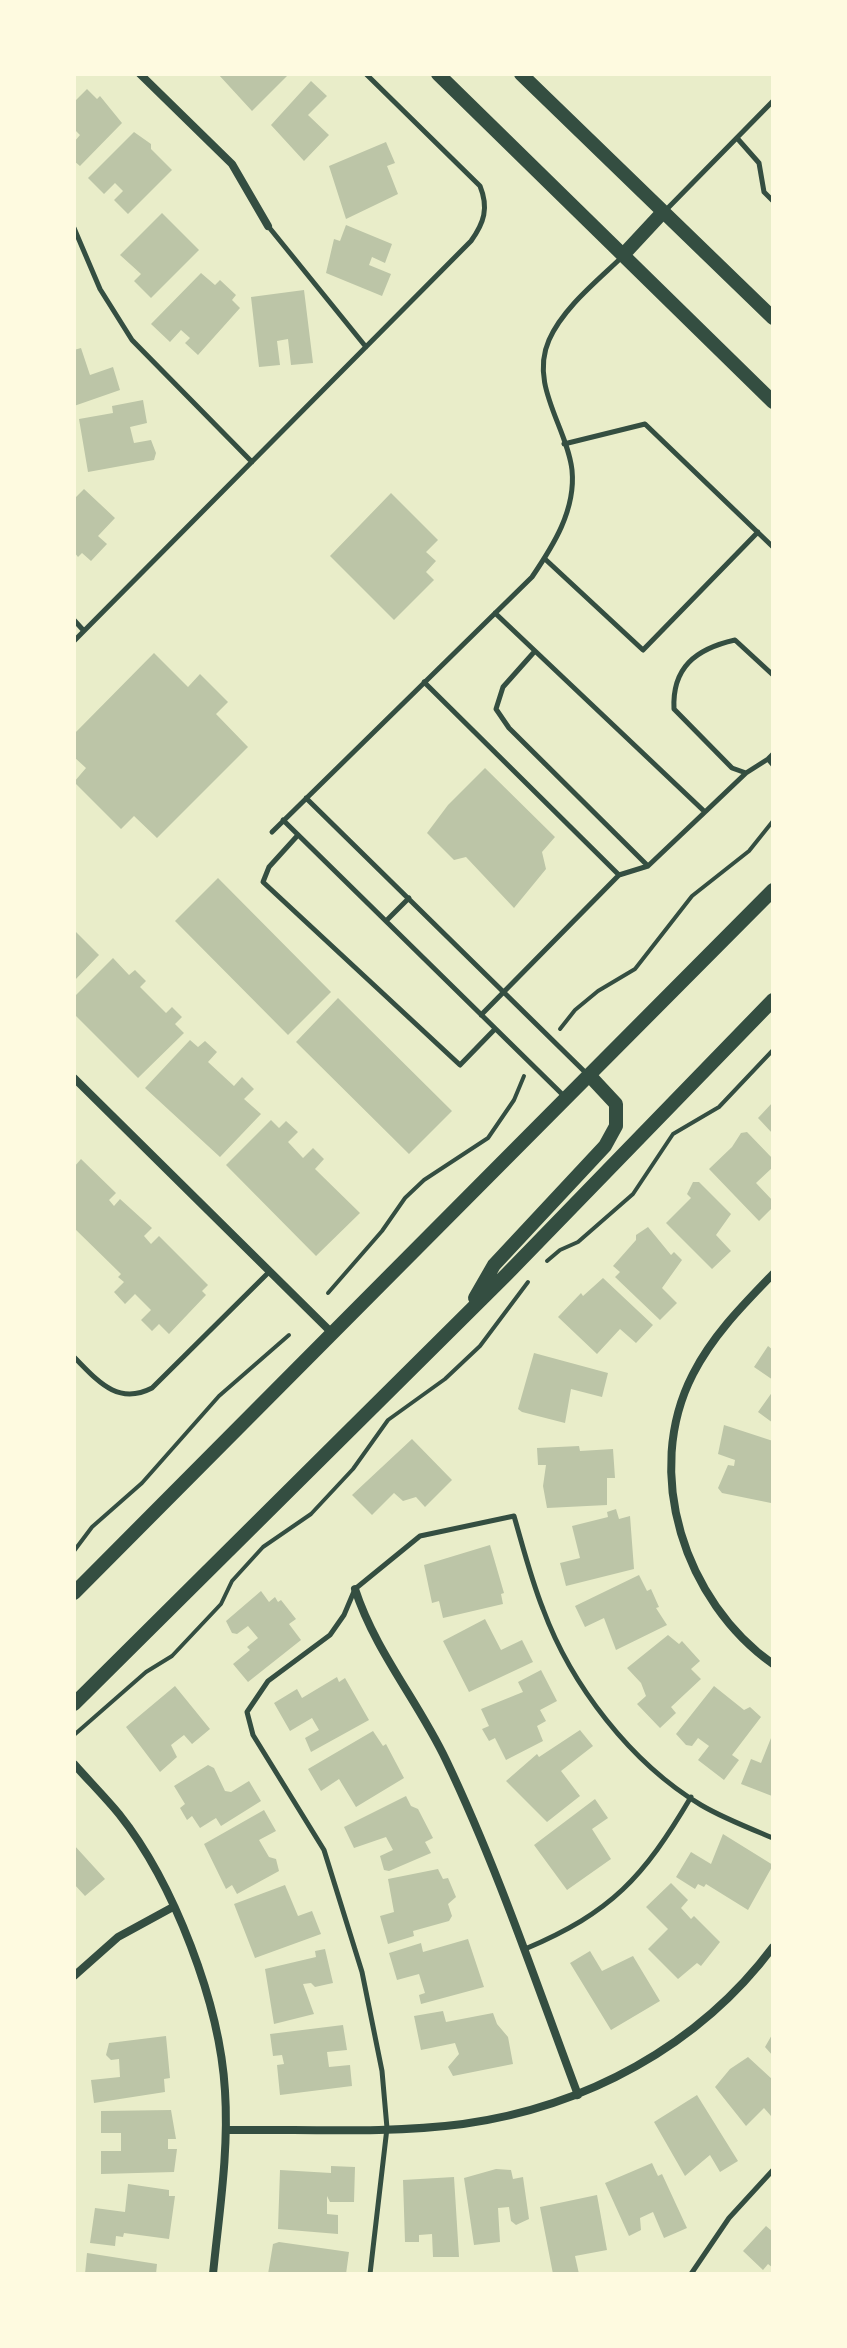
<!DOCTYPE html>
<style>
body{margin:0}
#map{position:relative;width:847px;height:2348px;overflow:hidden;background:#e9edc9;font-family:"Titillium Web",sans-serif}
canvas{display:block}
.frame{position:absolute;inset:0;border:76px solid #fefae0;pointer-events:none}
</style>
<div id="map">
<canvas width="847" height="2348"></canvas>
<div class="frame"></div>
</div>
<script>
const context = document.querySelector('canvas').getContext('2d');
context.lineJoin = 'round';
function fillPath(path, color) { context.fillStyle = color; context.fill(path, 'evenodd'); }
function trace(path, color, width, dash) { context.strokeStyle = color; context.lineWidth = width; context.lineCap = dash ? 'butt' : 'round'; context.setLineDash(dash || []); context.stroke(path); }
fillPath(new Path2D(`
 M218,74H289L252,111Z
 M311,81L327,96L308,115L329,135L304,161L271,125Z
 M87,89L97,99L100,96L122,123L80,166L74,161V142L80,135L74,129V102Z
 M134,132L151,144V149L172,170L128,214L114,200L123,191L115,183L104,194L88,178Z
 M386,142L395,163L387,166L398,194L346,219L329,166Z
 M162,213L199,250L151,298L134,281L141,274L120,255Z
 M346,225L392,244L385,263L372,257L369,265L391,274L382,296L326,273L334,239L340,241Z
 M201,273L215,285L220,280L236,295L232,300L240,308L198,355L185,343L190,338L181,330L170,342L151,324Z
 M304,290L313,363L291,365L288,339L277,341L280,365L259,367L251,297Z
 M81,348L90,375L113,367L120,390L74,406V350Z
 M143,400L147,423L130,427L134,443L151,440L156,453L154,460L88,472L79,419L113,413L112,406Z
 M84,489L115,518L98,536L107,544L91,561L82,553L78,557L74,552V499Z
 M391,493L438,540L426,552L436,561L426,572L434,580L394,620L330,556Z
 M154,653L188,687L200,674L228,702L216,714L248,747L157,838L134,816L121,829L74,782L86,768L74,757V734Z
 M485,768L555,837L542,852L546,869L514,908L466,857L454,860L427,833L448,805Z
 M218,878L331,992L288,1035L175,921Z
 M74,930L99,955L74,981Z
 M113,958L129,975L135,970L146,981L140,987L166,1013L172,1007L182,1017L175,1024L184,1033L138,1078L74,1014V997Z
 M338,998L452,1111L409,1154L296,1042Z
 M190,1040L198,1047L205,1041L217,1052L208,1062L234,1086L242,1077L254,1089L244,1099L261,1114L220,1157L145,1088Z
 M773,1102V1134L758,1118Z
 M271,1120L279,1128L286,1121L298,1132L288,1142L303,1158L313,1148L324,1159L315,1169L360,1213L316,1256L226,1165Z
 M747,1132L773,1159V1167L756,1183L773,1201V1207L759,1221L709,1169L732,1147L741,1133Z
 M81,1159L116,1193L109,1200L114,1206L120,1199L152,1228L144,1236L151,1244L159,1236L208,1285L202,1291L206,1295L169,1334L159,1324L152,1331L141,1320L151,1310L135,1294L125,1304L114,1292L124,1282L118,1277L121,1274L74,1228V1167Z
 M693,1182H699L731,1214L716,1235L731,1251L712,1269L666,1223L691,1198L687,1194Z
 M648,1227L671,1255L674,1252L682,1260L662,1288L677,1303L660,1320L615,1277L620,1272L613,1266L636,1240V1235Z
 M603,1278L653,1325L636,1343L620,1329L597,1354L558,1317L581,1293L583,1296Z
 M768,1346L773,1350V1380L754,1367Z
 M534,1353L608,1373L602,1397L571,1389L565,1423L522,1412L518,1409Z
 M773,1391V1423L758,1412Z
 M724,1425L773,1441L771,1503L722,1493L718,1488L728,1465L734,1466L735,1460L718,1454Z
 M412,1439L452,1480L425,1507L416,1497L403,1501L394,1493L372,1515L352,1495Z
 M579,1446L580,1451L613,1449L615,1478H607V1505L547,1508L543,1486L546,1465H538L537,1448Z
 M616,1509L619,1519L630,1516L634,1569L566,1586L560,1563L580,1558L572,1526L608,1517L607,1512Z
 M490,1545L504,1593L501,1594L503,1604L443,1618L439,1601L432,1603L424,1565Z
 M639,1575L647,1591L651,1589L659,1607L656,1608L667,1625L616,1650L604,1618L585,1627L575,1606Z
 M261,1591L269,1602L275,1597L278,1602L281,1600L296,1619L289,1624L301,1640L248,1682L233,1664L250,1650L247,1647L258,1638L248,1626L237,1634L232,1633L226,1621Z
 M485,1619L501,1650L522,1640L533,1662L469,1692L443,1641Z
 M668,1635L679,1644L682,1641L700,1661L691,1669L701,1679L671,1707L676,1713L660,1728L637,1704L646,1696L641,1683L627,1668Z
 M541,1670L557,1701L540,1710L546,1721L537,1726L543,1741L506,1760L495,1738L489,1741L482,1729L489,1726L481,1709L523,1692L518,1682Z
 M337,1677L339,1682L345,1678L369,1720L311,1752L305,1738L319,1730L312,1718L290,1731L274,1703L297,1689L302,1698Z
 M175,1686L210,1729L192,1744L184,1735L171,1745L177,1757L160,1772L126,1727Z
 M714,1686L744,1710L750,1707L761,1717L732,1755L739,1760L724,1780L698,1760L709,1746L698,1738L692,1746L686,1745L676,1734Z
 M580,1730L593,1746L561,1771L580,1796L547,1822L506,1781L537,1754L539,1757Z
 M373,1731L383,1746L386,1744L404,1778L356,1807L339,1779L321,1791L308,1769Z
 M773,1733V1802L772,1796L741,1784L751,1759L761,1763Z
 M208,1765L214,1768L225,1791L231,1792L249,1781L261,1801L221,1826L216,1818L200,1828L192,1816L187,1820L180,1808L185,1804L174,1786Z
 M406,1796L411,1806L418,1809L433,1838L425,1842L431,1853L389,1871L384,1870L380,1856L393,1850L386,1837L354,1848L344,1827Z
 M595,1799L608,1818L592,1829L611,1859L567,1890L534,1845Z
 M264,1810L276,1831L259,1840L269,1857L276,1859L279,1871L237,1894L232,1885L226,1889L204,1844Z
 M723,1834L773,1865L748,1910L706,1884L704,1887L698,1884L695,1889L676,1877L691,1852L711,1864Z
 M74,1845L105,1879L85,1896L74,1884Z
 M438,1869L443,1879L448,1878L456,1897L448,1904L452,1916L449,1921L413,1931L414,1936L388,1944L380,1916L394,1912L388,1879Z
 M671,1883L688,1900L681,1908L691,1919L694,1916L720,1942L701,1966L697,1963L678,1979L648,1949L668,1929L646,1907Z
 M285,1885L298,1916L312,1911L321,1934L255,1958L234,1904Z
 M468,1939L484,1987L421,2004L419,1995L425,1993L419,1974L397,1980L389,1953L421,1943L423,1952Z
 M325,1949L333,1983L315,1987L311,1983L303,1984L314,2014L274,2024L265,1969L316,1957L315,1951Z
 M590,1951L602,1971L633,1956L660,2001L611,2030L570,1963Z
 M443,2011L446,2022L493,2013L497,2024L508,2037L513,2064L453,2076L448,2067L459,2054L455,2043L421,2050L414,2016Z
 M343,2025L347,2050L327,2052L329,2067L350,2065L352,2086L280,2095L277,2065L284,2064L282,2055L273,2056L270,2034Z
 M773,2033V2056L765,2047Z
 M166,2036L170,2078L164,2079L165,2092L94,2103L91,2080L120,2077L119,2059L111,2060L106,2055L109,2043Z
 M748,2057L773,2080V2114L771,2116L764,2108L746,2126L715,2087L730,2069Z
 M697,2095L738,2161L720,2172L710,2155L685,2176L654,2122Z
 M171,2110L176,2139H168V2149H177L174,2172L101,2174V2151H121V2133H101V2111Z
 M652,2163L658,2176L662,2174L687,2228L664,2238L653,2212L640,2218L641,2230L629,2236L605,2183Z
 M331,2166L355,2167L354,2202H330L327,2196V2214L338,2215V2234L278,2229L280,2170L331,2173Z
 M496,2169L511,2170L513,2179L523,2177L529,2219L516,2225L511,2221L509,2207L498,2208L500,2242L474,2245L464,2178Z
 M454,2177L459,2257H433L432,2234L419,2235V2242H405L403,2180Z
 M128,2184L169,2190V2196H175L169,2239L124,2233L123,2237L116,2236L115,2246L90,2243L95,2208L125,2212Z
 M597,2195L607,2250L575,2256L579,2274H553L540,2207Z
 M766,2226L773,2232V2268L768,2264L763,2270L743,2251Z
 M279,2242L349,2252L346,2274H268L273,2244Z
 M87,2253L157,2264L156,2274H85Z`), '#bcc5a7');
trace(new Path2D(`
 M560,1029L575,1010L598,991L635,969L692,896L749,851L773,821
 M547,1261L560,1250L578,1242L633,1194L673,1134L719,1107L773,1050
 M328,1293L382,1231L405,1198L424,1180L488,1138L514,1100L524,1076
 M74,1551L92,1527L142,1483L219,1396L289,1335
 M74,1735L146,1672L172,1656L221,1604L232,1581L263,1547L311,1514L353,1469L388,1420L445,1379L480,1346L528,1282`), '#344e41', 4);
trace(new Path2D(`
 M737,138L759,163L764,192L773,201
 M664,212L773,101
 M268,226L366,347
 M74,228L100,289L132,340L252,462
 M564,444L645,424L773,547
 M545,559L643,650L758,532
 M495,613L705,812L746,773
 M74,620L84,631
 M74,641L471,241C484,223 489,208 480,186L366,74
 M535,651L503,687L496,709L509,728L648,866
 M424,682L619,875L481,1015
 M773,754L768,759L773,765
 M768,759L746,773L732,768L674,709C672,668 695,649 735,640L773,675
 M306,798L588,1075
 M283,820L565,1097
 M272,832L532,577C553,546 576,510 572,470C567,427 529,385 549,340C563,308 597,281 622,257
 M298,835L269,867L263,882L460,1065L495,1029
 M619,875L648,866L705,812
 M386,921L409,898
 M74,1357C97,1380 117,1406 152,1388L269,1272
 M525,1949C612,1912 643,1878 691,1797
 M370,2274L387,2128L382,2071L362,1972L324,1850L253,1735L247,1712L268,1681L330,1635L344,1615L355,1589L420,1536L514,1516C523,1547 531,1579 543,1609C571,1685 631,1763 701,1805C723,1818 749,1828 773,1838
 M691,2274L729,2218L773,2170`), '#344e41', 5);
trace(new Path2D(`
 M140,74L232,164L268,226
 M74,1078L332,1333
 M773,1274C743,1305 713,1335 693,1374C642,1473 685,1602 773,1664
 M355,1589C375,1651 418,1701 446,1760C498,1869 536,1983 578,2095
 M74,1764C89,1781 105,1797 119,1814C174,1883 220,2004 225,2091C229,2152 219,2213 213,2274
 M74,1976L118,1937L173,1907
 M226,2130C304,2129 386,2134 463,2124C585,2107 699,2046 773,1947`), '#344e41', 8);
trace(new Path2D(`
 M438,74L773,402
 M521,74L773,318
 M623,255L663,212
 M475,1298L494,1265L605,1146L616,1126V1104L589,1075
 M74,1593L773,890
 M74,1704L507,1274L773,1000`), '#344e41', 14);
</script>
